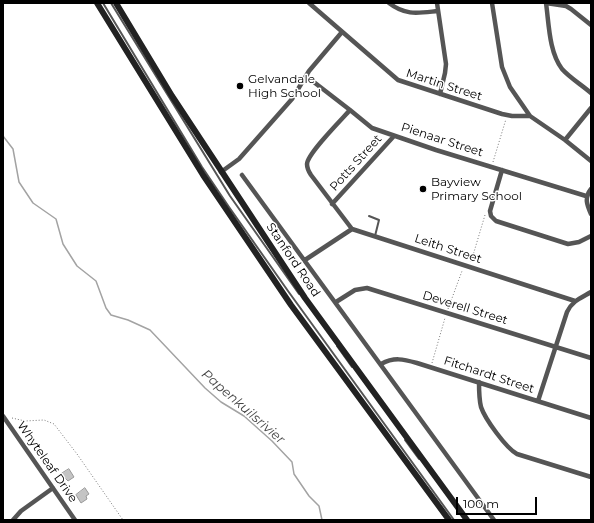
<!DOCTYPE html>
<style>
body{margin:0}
#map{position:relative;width:594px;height:523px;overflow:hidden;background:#fff;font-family:Montserrat,sans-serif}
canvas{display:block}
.frame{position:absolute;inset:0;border:4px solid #000;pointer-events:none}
.scale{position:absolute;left:456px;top:497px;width:81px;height:18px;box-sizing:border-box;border:2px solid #000;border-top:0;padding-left:5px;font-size:12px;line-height:14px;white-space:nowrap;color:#000;-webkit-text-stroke:3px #fff;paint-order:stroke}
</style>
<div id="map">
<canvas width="594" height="523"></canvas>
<div class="frame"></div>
<div class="scale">100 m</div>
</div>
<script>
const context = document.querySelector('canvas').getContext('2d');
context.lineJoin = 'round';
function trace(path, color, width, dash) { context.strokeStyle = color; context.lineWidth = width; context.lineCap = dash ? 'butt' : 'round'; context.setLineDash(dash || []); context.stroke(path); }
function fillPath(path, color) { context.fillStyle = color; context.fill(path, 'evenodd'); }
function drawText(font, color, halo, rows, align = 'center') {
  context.font = font + ' Montserrat,sans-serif'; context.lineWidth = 3; context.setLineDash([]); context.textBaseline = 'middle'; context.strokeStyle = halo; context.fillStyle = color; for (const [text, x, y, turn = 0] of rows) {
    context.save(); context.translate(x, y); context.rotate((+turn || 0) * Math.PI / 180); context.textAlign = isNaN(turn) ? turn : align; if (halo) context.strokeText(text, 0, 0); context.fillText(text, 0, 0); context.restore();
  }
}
trace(new Path2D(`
 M3,136L13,149L19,182L33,203L56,219L63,244L77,266L96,281L106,308L111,315L128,320L150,330L205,388L221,402L244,416L272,441L292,462L294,474L309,496L319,506L322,520`), '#a3a3a3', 1.5);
const building = new Path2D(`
 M69,469L74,477L68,481L61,474Z
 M85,488L89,494L86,496L87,499L81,503L76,495Z`);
fillPath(building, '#c4c4c4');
trace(building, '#999', 1);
trace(new Path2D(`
 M493,162L506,119
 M471,262L485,215
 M448,309L462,271
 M432,363L445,318
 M12,418L25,421L44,420L54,424L77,454L123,520`), '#777', 1, [1, 2]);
trace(new Path2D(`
 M103,3L202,167L229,207L288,291L454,520
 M111,3L230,196L299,294
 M369,216L379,220L375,236
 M337,346L352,367
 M405,440L419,459`), '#555', 2);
trace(new Path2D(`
 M309,3L398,80L502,114L512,116H530
 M389,3C406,16 418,13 438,11
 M437,3L446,64L445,73L440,94
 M492,3L502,67L510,87L530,116L565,140L591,161
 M546,3C549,24 549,52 562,69C570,78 582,85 591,93
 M546,3L566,6L571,9L591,25
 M306,76L350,110L372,128L436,150L586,196
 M350,110C342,119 307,154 307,164C307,168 309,172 311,175L352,229
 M565,140L591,108
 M502,170L490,211L491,216L496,221L568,244L579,242L591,236
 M221,172L239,159L292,99L309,71L342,32
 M242,175L494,520
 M591,189C584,198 587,205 591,214
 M332,204L394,136
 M305,260L352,229L575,301
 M336,302L355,290L367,288L591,358
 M381,364C394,357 403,359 417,363L591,418
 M479,382C479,391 479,399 481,407C485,419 506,448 517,454L591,477
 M538,401L567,312C572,301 581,298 591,292
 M3,416L75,520
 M13,520L21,511L53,488`), '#555', 4.5);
trace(new Path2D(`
 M97,3L203,175L291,305L449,520
 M116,3L172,96L305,298L467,520`), '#222', 6);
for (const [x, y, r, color] of [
 [240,86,4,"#000"],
 [423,189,4,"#000"]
]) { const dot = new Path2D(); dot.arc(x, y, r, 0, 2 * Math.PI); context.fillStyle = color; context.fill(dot); trace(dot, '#fff', 1.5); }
drawText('12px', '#000', '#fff', [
 ["Gelvandale",248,79],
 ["High School",248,93],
 ["Bayview",431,182],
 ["Primary School",431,196]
], 'left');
drawText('12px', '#000', '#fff', [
 ["Martin Street",444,85,18],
 ["Pienaar Street",442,140,18],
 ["Potts Street",356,163,-48],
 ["Leith Street",448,249,18],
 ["Stanford Road",293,260,56],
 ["Deverell Street",465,308,17],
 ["Fitchardt Street",489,375,18],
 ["Whyteleaf Drive",47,462,55]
]);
drawText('italic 13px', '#444', '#fff', [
 ["Papenkuilsrivier",243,407,41]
]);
</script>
